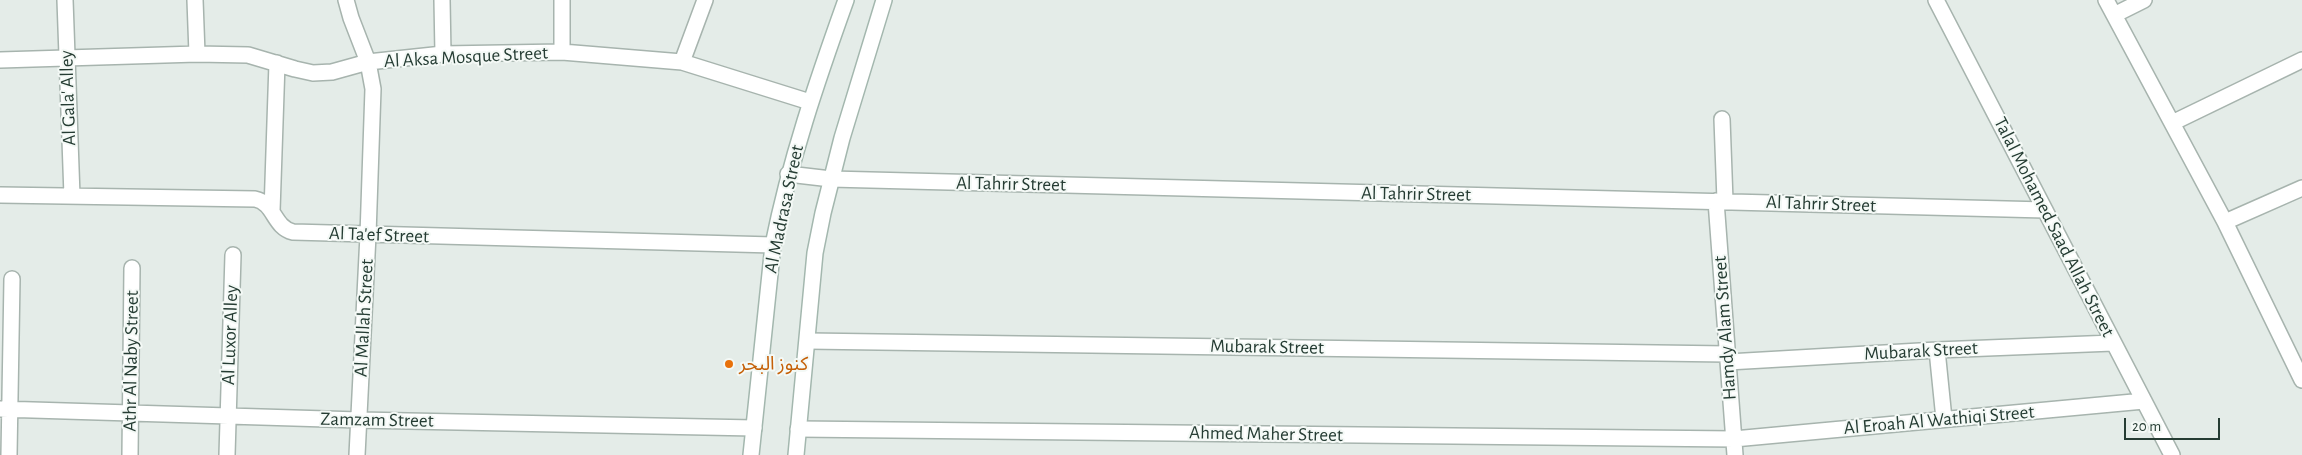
<!DOCTYPE html>
<meta charset="utf-8">
<style>
body{margin:0}
#map{position:relative;width:2302px;height:455px;overflow:hidden;background:#e4ece8;font-family:"Alegreya Sans",sans-serif}
canvas{display:block}
.scale{position:absolute;left:2124px;top:418px;width:96px;height:22px;box-sizing:border-box;border:2px solid #253c33;border-top:0;padding-left:6px;font-size:15px;line-height:18px;white-space:nowrap;color:#253c33;-webkit-text-stroke:4px #f4f9f6;paint-order:stroke}
</style>
<div id="map">
<canvas width="2302" height="455"></canvas>
<div class="scale">20 m</div>
</div>
<script>
const context = document.querySelector('canvas').getContext('2d');
context.lineJoin = 'round';
function trace(path, color, width, dash) { context.strokeStyle = color; context.lineWidth = width; context.lineCap = dash ? 'butt' : 'round'; context.setLineDash(dash || []); context.stroke(path); }
function drawText(font, color, halo, rows, align = 'center') {
  context.font = font + ' "Alegreya Sans","Noto Sans Arabic",sans-serif'; context.lineWidth = 4; context.setLineDash([]); context.textBaseline = 'middle'; context.strokeStyle = halo; context.fillStyle = color; for (const [text, x, y, turn = 0] of rows) {
    context.save(); context.translate(x, y); context.rotate((+turn || 0) * Math.PI / 180); context.textAlign = isNaN(turn) ? turn : align; if (halo) context.strokeText(text, 0, 0); context.fillText(text, 0, 0); context.restore();
  }
}
const street = new Path2D(`
 M65,0L72,196
 M195,0L197,54
 M346,0L351,18L368,62L373,89L368,235L357,455
 M442,0L443,54
 M562,0V52
 M1936,0L2172,455
 M2106,0L2225,222L2302,380
 M2114,15L2144,0
 M0,60L197,54L248,55L295,69L313,73L332,72L368,62L443,54L562,52L682,62L810,102
 M682,62L705,0
 M1722,119L1725,201
 M2172,123L2302,60
 M788,174L831,179L2045,210
 M0,195L255,199C275,203 273,227 293,232L773,245
 M1716,201L1735,455
 M272,211L277,63
 M2225,222L2302,188
 M808,341L1727,354
 M1937,350L1944,419
 M1728,362L1937,350L2113,343
 M0,409L359,420L754,428
 M798,429L1734,439L2144,401
 M9,455L12,279
 M130,455L132,268
 M227,455L233,255`);
const secondary = new Path2D(`
 M751,455L773,245C790,160 817,81 846,0
 M796,455L815,253L823,213L842,138L884,0`);
trace(street, '#a7b4ae', 18);
trace(secondary, '#a3b7ae', 18);
trace(street, '#fff', 15);
trace(secondary, '#fff', 15);
for (const [x, y, r, color] of [
 [729,364,5,"#e8710a"]
]) { const dot = new Path2D(); dot.arc(x, y, r, 0, 2 * Math.PI); context.fillStyle = color; context.fill(dot); trace(dot, '#f4f9f6', 2); }
drawText('19px', '#253c33', '#f4f9f6', [
 ["Al Aksa Mosque Street",466,57,-3],
 ["Al Gala' Alley",68,98,-92],
 ["Al Tahrir Street",1011,184,1],
 ["Al Tahrir Street",1416,194,1],
 ["Al Tahrir Street",1821,204,2],
 ["Al Madrasa Street",784,209,-78],
 ["Talal Mohamed Saad Allah Street",2054,227,63],
 ["Al Ta'ef Street",379,235,2],
 ["Al Mallah Street",364,318,-87],
 ["Hamdy Alam Street",1725,328,-94],
 ["Al Luxor Alley",230,335,-88],
 ["Mubarak Street",1267,347,1],
 ["Mubarak Street",1921,351,-3],
 ["Athr Al Naby Street",131,361,-89],
 ["Zamzam Street",377,420,1],
 ["Al Eroah Al Wathiqi Street",1939,420,-5],
 ["Ahmed Maher Street",1266,434,1]
]);
drawText('19px', '#c56008', '#f4f9f6', [
 ["كنوز البحر",739,364]
], 'left');
</script>
